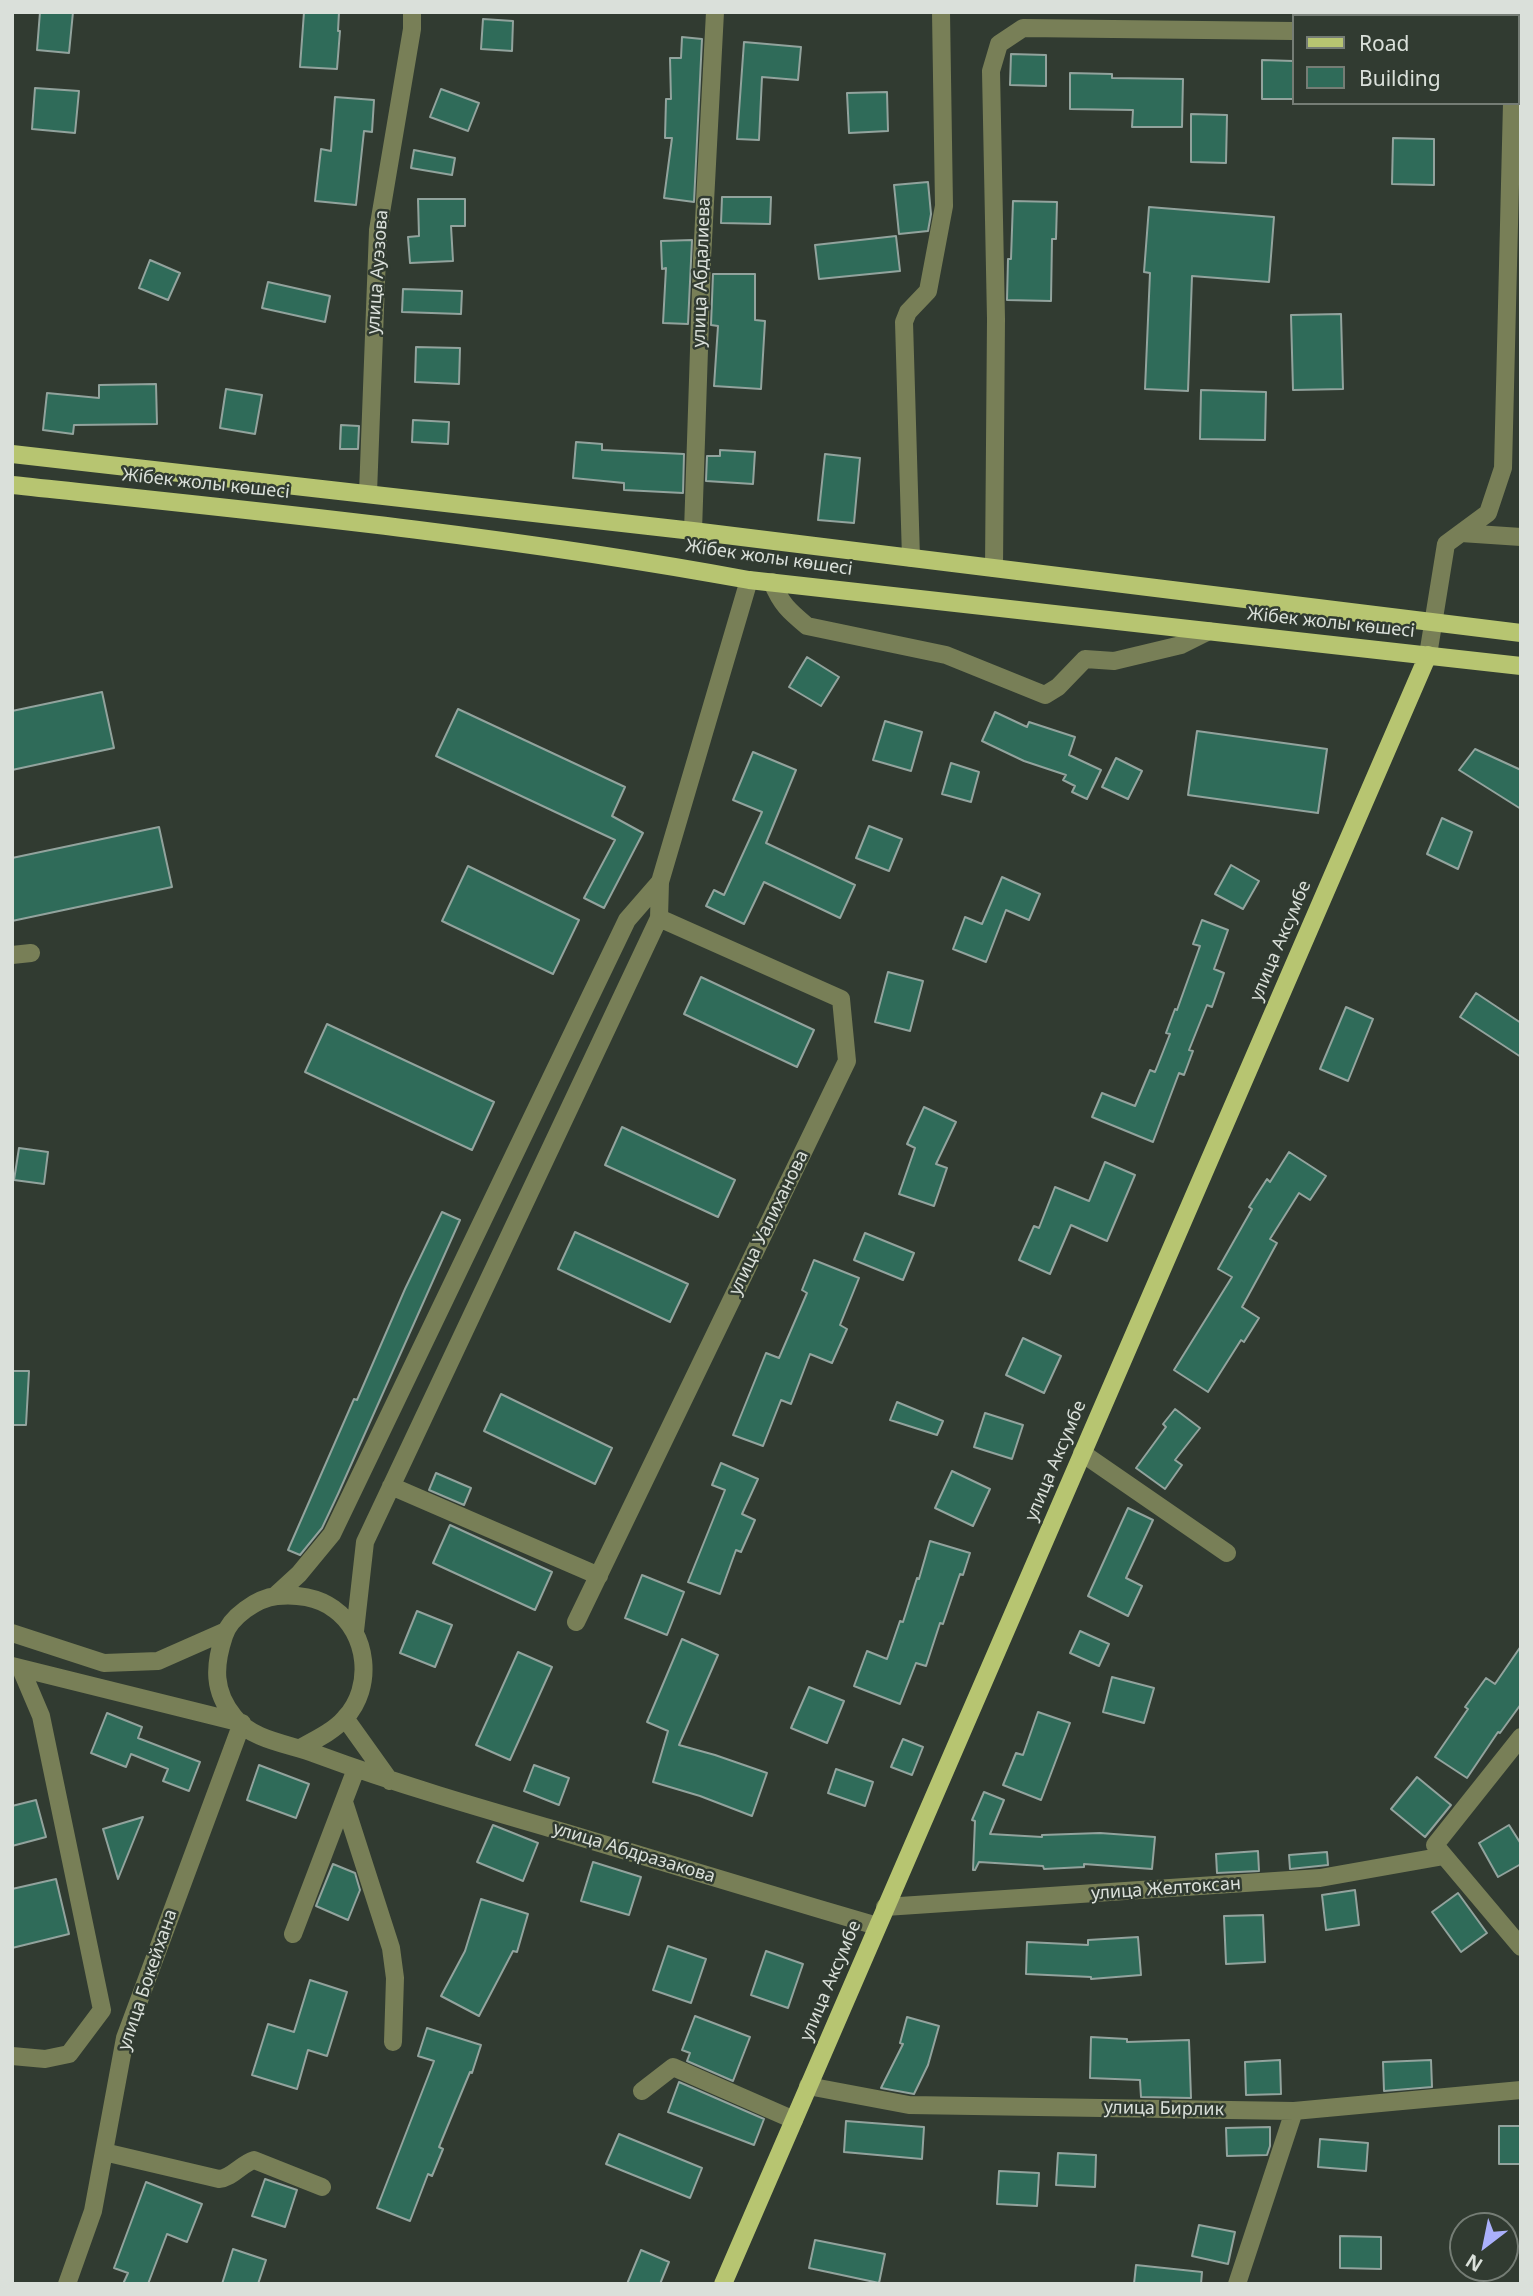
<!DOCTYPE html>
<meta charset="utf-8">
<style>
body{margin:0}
#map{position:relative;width:1533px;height:2296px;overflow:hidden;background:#313b31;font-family:"Noto Sans",sans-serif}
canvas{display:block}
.frame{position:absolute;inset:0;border:14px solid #dae0da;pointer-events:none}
.legend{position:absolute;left:1292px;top:14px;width:228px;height:91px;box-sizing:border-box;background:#313b31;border:2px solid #757d75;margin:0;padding:9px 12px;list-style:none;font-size:21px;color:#dae0da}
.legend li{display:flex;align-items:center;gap:14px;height:35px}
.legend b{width:35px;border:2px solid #757d75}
.north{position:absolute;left:1449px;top:2212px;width:70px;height:70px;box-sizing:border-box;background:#313b31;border:2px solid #757d75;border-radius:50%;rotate:212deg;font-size:19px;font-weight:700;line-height:28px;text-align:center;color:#dae0da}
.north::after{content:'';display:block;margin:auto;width:24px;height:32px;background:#aab0fb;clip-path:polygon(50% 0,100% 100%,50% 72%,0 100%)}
</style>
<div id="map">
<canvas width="1533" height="2296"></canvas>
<div class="frame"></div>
<ul class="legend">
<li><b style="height:9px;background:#b7c571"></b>Road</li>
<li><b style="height:19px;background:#2f6b59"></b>Building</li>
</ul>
<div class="north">N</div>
</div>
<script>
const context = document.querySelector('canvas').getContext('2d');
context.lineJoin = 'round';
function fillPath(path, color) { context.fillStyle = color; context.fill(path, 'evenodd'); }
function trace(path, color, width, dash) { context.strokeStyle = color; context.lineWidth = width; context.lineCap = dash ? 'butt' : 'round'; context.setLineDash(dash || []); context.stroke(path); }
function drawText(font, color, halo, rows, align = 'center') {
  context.font = font + ' "Noto Sans",sans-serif'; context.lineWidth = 5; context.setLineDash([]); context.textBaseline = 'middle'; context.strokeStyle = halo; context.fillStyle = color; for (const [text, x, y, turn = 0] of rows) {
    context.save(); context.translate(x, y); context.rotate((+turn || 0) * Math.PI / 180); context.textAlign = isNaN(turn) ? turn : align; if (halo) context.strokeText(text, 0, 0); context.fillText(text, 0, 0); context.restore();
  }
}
const building = new Path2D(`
 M40,12H73L69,53L37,50Z
 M304,12H339L338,31H340L337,69L300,67Z
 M483,19L513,21L512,51L481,49Z
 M682,37L702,39L694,202L664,198L672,138H665L666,99H671L670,58H681Z
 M744,42L801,47L798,80L762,77L759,140L737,139Z
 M1011,54L1046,55V86L1010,85Z
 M1262,60L1293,61V99H1262Z
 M1070,73L1112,74V78L1183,79L1182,127H1132L1133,110L1070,109Z
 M35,88L79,91L75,133L32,129Z
 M441,89L479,103L468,131L430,117Z
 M887,92L888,131L849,133L847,93Z
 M335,97L374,100L372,132L364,131L356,205L315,201L321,149L331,151Z
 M1191,114L1227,115L1226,163L1191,162Z
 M1393,138L1434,139V185L1392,184Z
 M414,150L455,158L452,175L411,168Z
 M928,182L931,214L928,231L899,234L894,185Z
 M722,197H771L770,224L721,223Z
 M418,199H465V226H451L453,261L410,263L408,237L419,236Z
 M1013,201L1057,202L1056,239H1052L1051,301L1007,300L1008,259H1011Z
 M1149,207L1274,217L1269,282L1192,276L1188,391L1145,389L1150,273L1144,272Z
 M896,236L900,271L819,279L815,245Z
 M692,240L688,324L663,323L666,268L662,269L661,241Z
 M150,260L180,273L168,300L139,288Z
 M713,274H755V320L765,321L761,389L714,386L718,326L711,325Z
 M268,282L330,296L325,322L262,308Z
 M403,289L462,291L461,314L402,312Z
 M1341,314L1343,389L1293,390L1291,315Z
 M416,347L460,348L459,384L415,382Z
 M156,384L157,424L74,425L73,434L43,430L47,393L99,398V385Z
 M226,389L262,395L255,434L220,428Z
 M1201,390L1266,392L1265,440L1200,439Z
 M413,420L449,422L448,444L412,442Z
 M341,425L359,426L358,449H340Z
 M576,442L602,444V450L684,454L683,493L624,490V483L573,478Z
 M720,450L755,452L753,484L706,481L707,456H720Z
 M825,454L860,458L854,523L818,520Z
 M807,657L839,677L821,706L789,687Z
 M102,692L114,748L12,770V711Z
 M458,709L625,787L612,816L643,833L604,908L584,898L615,840L436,756Z
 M995,712L1027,727L1029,722L1075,737L1069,755L1101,770L1087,799L1072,792L1075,786L1063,780L1066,775L1024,761L982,741Z
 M885,721L922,732L911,771L873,760Z
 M1197,731L1327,749L1318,813L1188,795Z
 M1475,749L1521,770V809L1459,770Z
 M753,752L796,770L766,843L855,885L840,918L764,882L744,924L706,906L714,890L724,895L762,812L733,800Z
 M1116,758L1142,771L1128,799L1102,787Z
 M951,763L979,772L971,802L942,794Z
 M1442,818L1472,832L1458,869L1427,854Z
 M869,826L902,839L889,871L856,858Z
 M159,827L172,887L12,921V858Z
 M1231,865L1259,881L1243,909L1215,894Z
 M468,866L579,920L553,974L442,921Z
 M1002,877L1040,894L1029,920L1006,910L986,962L953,949L965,917L982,924Z
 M1202,920L1228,930L1214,969L1224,973L1212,1007L1207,1005L1189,1050L1193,1051L1184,1075L1179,1073L1153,1142L1092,1117L1102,1093L1135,1106L1150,1070L1155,1072L1170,1034L1166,1033L1175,1009L1177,1010L1200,946L1193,944Z
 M888,972L923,981L910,1031L875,1022Z
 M701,977L814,1030L797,1067L684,1014Z
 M1476,993L1521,1023V1057L1460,1017Z
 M1346,1007L1373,1019L1348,1081L1320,1069Z
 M327,1024L494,1102L472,1150L305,1072Z
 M924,1107L956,1122L936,1164L947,1168L934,1206L899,1194L915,1148L907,1144Z
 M622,1127L735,1180L718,1217L605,1165Z
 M19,1148L48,1152L44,1184L14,1180Z
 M1289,1152L1326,1176L1310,1200L1299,1193L1270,1239L1277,1243L1242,1307L1259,1318L1244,1342L1241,1340L1208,1392L1174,1370L1232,1277L1218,1269L1252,1209L1249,1207L1267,1179L1270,1182Z
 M1105,1162L1135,1175L1107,1241L1071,1225L1050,1274L1019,1260L1034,1226L1039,1228L1055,1187L1089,1201Z
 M442,1212L460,1220L338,1494L322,1528L300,1555L288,1550L354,1399L357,1400L405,1289Z
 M575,1232L688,1284L670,1322L558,1269Z
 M865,1233L914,1253L903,1280L854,1260Z
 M814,1260L859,1278L840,1325L847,1329L832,1363L810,1354L791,1404L781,1400L763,1446L733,1435L766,1353L779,1358L807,1293L802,1290Z
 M1023,1338L1061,1356L1044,1393L1006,1375Z
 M12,1371H29L26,1425H12Z
 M501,1394L612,1448L595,1484L484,1431Z
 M897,1402L943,1421L937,1435L890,1420Z
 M1175,1409L1200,1428L1175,1460L1182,1465L1165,1489L1136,1468L1166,1427L1163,1424Z
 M985,1413L1023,1425L1012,1459L974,1447Z
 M721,1463L758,1479L742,1514L755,1520L741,1552L736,1550L720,1594L688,1582L725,1490L712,1485Z
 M952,1471L990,1489L973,1526L935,1508Z
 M436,1473L471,1488L464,1505L429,1490Z
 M1128,1508L1153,1520L1126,1578L1142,1586L1128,1616L1088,1596Z
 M450,1525L552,1572L535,1610L433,1563Z
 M930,1541L970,1553L963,1575L960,1574L943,1624L940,1623L926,1666L916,1663L900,1704L854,1686L867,1651L887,1659L900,1621L903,1622L917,1578L919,1579Z
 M642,1575L684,1592L667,1635L625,1618Z
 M417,1611L452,1625L435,1667L400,1653Z
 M1080,1631L1109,1644L1099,1666L1070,1653Z
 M682,1639L718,1655L679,1745L715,1755L767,1773L752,1816L700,1796L653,1782L668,1731L647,1722Z
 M1521,1646V1704L1500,1733L1498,1732L1467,1778L1435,1757L1468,1709L1465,1707L1486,1678L1495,1684Z
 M518,1652L552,1667L510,1760L476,1745Z
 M1112,1677L1154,1688L1144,1723L1103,1712Z
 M809,1687L844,1701L827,1743L791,1728Z
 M1038,1712L1070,1723L1041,1800L1003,1785L1016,1753L1023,1755Z
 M107,1713L142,1727L138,1738L200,1762L189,1791L163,1781L168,1769L131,1754L126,1767L91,1753Z
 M903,1739L923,1747L912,1775L891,1767Z
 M259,1765L309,1784L296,1818L247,1800Z
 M534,1765L569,1778L559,1805L524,1791Z
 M836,1769L873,1782L865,1806L828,1793Z
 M1417,1777L1451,1805L1425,1837L1391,1809Z
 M984,1792L1004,1800L990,1834L1042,1837V1835L1100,1833L1155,1837L1152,1869L1084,1864V1867L1044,1869L1043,1866L979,1862L975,1870H973L975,1821L972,1820Z
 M36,1800L46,1837L12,1846V1806Z
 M143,1817L118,1879L103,1829Z
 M493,1825L538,1843L523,1881L477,1862Z
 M1509,1825L1521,1844V1864L1498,1877L1479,1843Z
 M1258,1851L1259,1871L1217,1873L1216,1854Z
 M1327,1852L1328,1865L1290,1869L1289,1855Z
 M593,1862L641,1877L629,1915L581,1901Z
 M333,1864L355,1873L360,1890L348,1920L316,1906Z
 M56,1879L69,1934L12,1948V1889Z
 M1355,1890L1359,1925L1326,1930L1322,1895Z
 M1458,1893L1487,1933L1461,1952L1432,1912Z
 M481,1899L528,1914L517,1952L513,1951L479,2016L441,1996L465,1951Z
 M1263,1915L1265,1962L1226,1964L1224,1916Z
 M1138,1937L1141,1975L1091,1979V1977L1026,1974L1027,1942L1088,1945V1940Z
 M668,1946L706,1959L691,2003L653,1990Z
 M766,1951L803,1964L788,2008L751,1995Z
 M310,1980L347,1992L327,2056L308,2050L297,2089L252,2075L268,2024L294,2032Z
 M695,2016L750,2037L733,2081L687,2061L690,2053L682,2050Z
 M907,2017L939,2026L928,2065L914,2094L881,2088L903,2044L900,2043Z
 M427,2028L481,2045L472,2073L470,2072L439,2147L443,2149L432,2176L428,2174L410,2221L377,2208L434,2061L418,2056Z
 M1091,2037L1127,2039V2042L1189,2040L1191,2098L1141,2097L1140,2080L1090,2078Z
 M1280,2060L1281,2094L1246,2095L1245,2062Z
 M1431,2060L1432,2087L1384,2091L1383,2062Z
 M679,2082L764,2119L754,2145L668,2112Z
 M846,2121L924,2127L922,2159L844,2152Z
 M1499,2126H1521V2164H1499Z
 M1270,2127V2146L1267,2155L1227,2156L1226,2128Z
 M619,2134L702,2168L690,2198L606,2164Z
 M1320,2139L1368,2143L1366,2171L1318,2167Z
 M1058,2153L1096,2155L1095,2187L1056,2185Z
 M999,2171L1039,2173L1037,2206L997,2204Z
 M265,2179L297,2190L285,2227L252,2216Z
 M146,2182L202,2204L187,2242L167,2234L148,2284H123L128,2273L114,2268Z
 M1199,2225L1235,2232L1228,2264L1192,2256Z
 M1340,2236L1381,2237V2269L1340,2268Z
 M815,2240L885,2254L879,2283L809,2268Z
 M233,2249L266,2260L258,2284H222Z
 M641,2250L669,2262L660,2284H627Z
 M1136,2265L1202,2272L1201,2284H1134Z`);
fillPath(building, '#2f6b59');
trace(building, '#92a39d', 2);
trace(new Path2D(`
 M1513,16L1514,12
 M1517,33H1521
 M368,493L378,230L412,29V12
 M693,531L702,259L715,12
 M1461,533L1521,537
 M911,558L904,322L908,312L928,291L944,206L941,12
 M994,568L996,319L991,71L999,44L1023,28L1293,31
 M772,582C781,604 789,611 807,626L946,655L1045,695L1058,687L1085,659L1114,661L1181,645L1209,631
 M1428,655L1446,544L1488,513L1503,468L1512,103
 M12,955L31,953
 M1082,1453L1227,1553
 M391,1486L599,1576
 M275,1596L299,1574L332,1534L627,920L660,882
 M576,1622L847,1061L841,999L659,918
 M355,1631L365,1542L659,918L660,882L749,580
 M12,1633L104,1663L158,1661L226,1631
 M12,1666L242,1723L125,2038L93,2211L67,2284
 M345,1718L390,1781
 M1521,1737L1435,1845L1521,1947
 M300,1748C315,1740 334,1731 345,1718C374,1687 368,1633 334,1609C318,1597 296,1594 277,1596C257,1598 230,1617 224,1636C214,1666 213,1691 234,1717C253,1741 290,1744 316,1754C397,1784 480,1808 563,1832C667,1863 772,1895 877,1926
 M344,1802L391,1948L395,1978L393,2042
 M885,1907L1320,1878L1444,1856
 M293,1934L356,1769
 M12,2056L45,2059L69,2054L102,2010L41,1716L21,1669
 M808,2086L909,2105L1294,2111L1521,2090
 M642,2091L673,2067L794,2120
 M104,2152L219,2179C232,2178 241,2164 254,2160L322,2187
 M1237,2284L1294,2111`), '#787f57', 18);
trace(new Path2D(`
 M12,454L693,531L1521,633
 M12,485C258,511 505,535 749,580L1521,666
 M723,2284L1428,655`), '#b7c571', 18);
drawText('18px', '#dae0da', '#313b31', [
 ["улица Ауэзова",378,272,-86],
 ["улица Абдалиева",702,272,-88],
 ["Жібек жолы көшесі",206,484,6],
 ["Жібек жолы көшесі",769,558,8],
 ["Жібек жолы көшесі",1331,623,6],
 ["улица Аксумбе",1281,941,-67],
 ["улица Уалиханова",769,1223,-64],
 ["улица Аксумбе",1056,1461,-67],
 ["улица Абдразакова",634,1853,17],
 ["улица Желтоксан",1166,1889,-4],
 ["улица Бокейхана",148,1980,-71],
 ["улица Аксумбе",831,1981,-67],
 ["улица Бирлик",1164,2109,1]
]);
</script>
